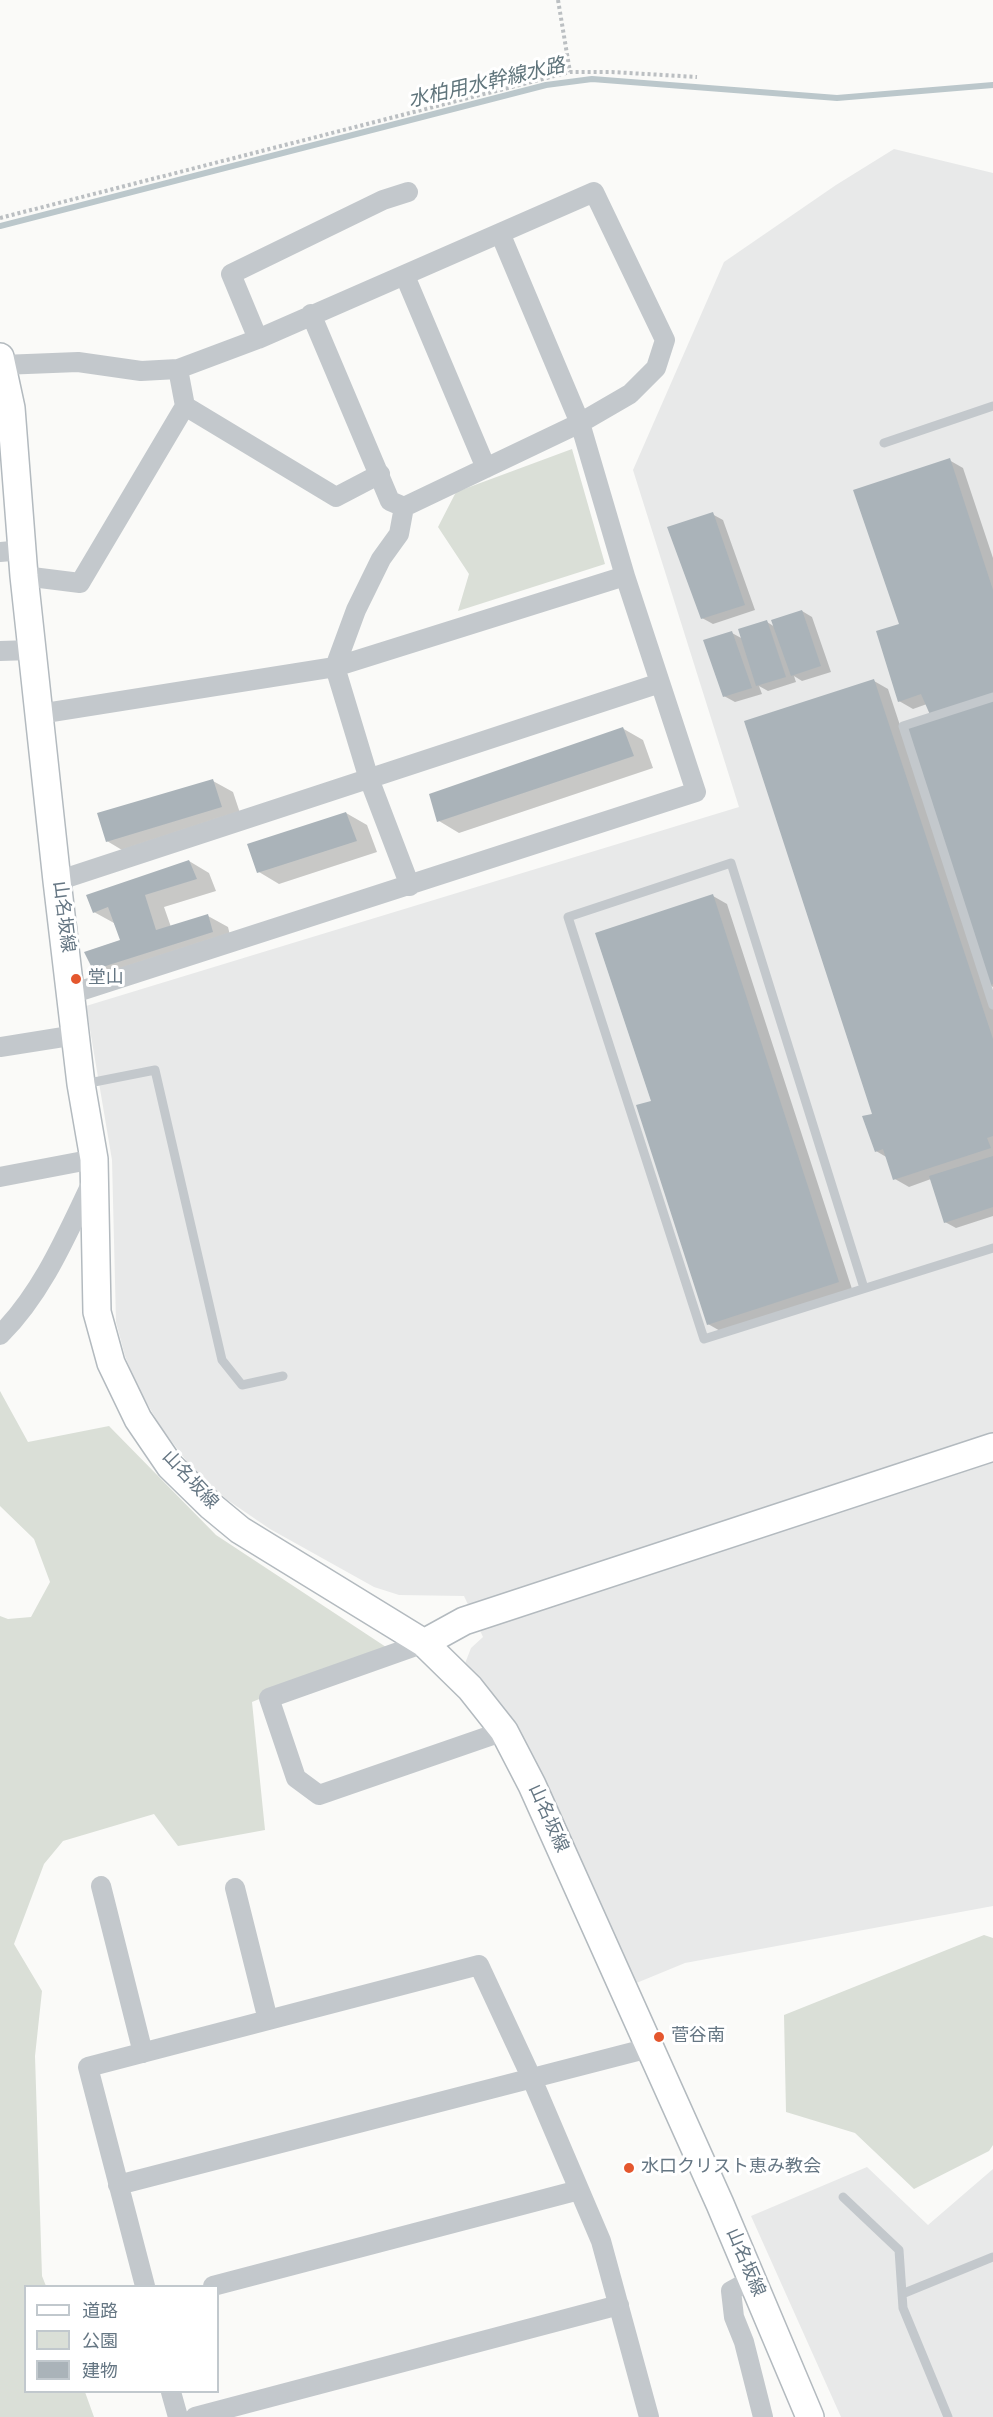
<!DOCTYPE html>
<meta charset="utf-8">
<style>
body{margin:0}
#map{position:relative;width:993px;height:2417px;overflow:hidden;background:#fafaf8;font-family:Overpass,"Noto Sans JP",sans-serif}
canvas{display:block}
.legend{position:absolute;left:24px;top:2285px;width:195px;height:108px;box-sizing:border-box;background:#fff;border:2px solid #c1c8cd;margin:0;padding:8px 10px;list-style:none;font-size:18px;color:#657683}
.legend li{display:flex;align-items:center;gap:12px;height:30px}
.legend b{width:30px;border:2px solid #c1c8cd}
</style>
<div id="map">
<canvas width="993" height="2417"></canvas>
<ul class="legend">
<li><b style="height:8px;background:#fff"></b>道路</li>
<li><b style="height:16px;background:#dadfd7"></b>公園</li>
<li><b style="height:16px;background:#aab3b9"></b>建物</li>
</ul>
</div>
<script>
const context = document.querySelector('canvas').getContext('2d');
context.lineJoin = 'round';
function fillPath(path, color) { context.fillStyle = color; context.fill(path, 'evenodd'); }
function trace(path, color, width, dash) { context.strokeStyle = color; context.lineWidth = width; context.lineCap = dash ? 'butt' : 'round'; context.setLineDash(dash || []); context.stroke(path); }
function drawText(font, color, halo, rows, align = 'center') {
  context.font = font + ' Overpass,"Noto Sans JP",sans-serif'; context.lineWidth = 6; context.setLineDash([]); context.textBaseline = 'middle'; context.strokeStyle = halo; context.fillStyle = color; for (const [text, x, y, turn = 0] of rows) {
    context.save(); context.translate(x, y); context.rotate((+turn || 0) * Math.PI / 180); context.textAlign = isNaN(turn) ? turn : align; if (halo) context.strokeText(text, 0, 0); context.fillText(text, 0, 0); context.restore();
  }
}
fillPath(new Path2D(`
 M894,149L993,173V1906L685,1963L634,1984L537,1769L510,1716L464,1666L471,1648L483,1637L464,1596L399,1595L374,1587L270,1529L226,1499L191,1467L160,1426L137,1386L125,1356L116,1322L112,1160L86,1006L739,807L633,470L724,262L836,185Z
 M867,2167L928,2225L993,2169V2417H841L751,2216Z`), '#e8e9e9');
fillPath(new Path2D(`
 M572,449L605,564L458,611L469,574L438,527L456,492Z
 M0,1391L28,1442L109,1426L216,1535L386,1647L252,1702L265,1830L178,1846L154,1814L63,1841L44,1864L14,1944L42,1991L35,2056L42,2276L46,2286H26V2392H85L94,2417H0V1616L8,1619L31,1617L50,1582L34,1539L0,1506Z
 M984,1935L993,1938V2145L989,2151L914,2189L855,2133L786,2112L784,2015Z`), '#dadfd7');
fillPath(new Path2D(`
 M949,460L963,468L993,558V987L989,985L933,718L927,704L913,709L899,701L900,625Z
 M712,514L723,520L755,610L713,624L702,618Z
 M802,611L812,617L831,672L802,681L794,676L796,682L768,691L759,686L762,694L735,702L724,696L732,633L743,639L767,622L775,627Z
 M874,681L888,689L993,1007V1216L956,1228L945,1222L931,1179L909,1187L895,1179L888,1158L876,1151Z
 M622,728L643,740L653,768L459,833L439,821Z
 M213,781L233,792L242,819L127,853L107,841Z
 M346,813L367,825L377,852L279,884L259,872Z
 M189,861L209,873L216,891L164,907L171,927L208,916L228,927L232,944L115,981L94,969L122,941L114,923L94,912Z
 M713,896L727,904L852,1289L722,1332L708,1324Z`), '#0003');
trace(new Path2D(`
 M0,226L546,85L592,79L837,98L993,85`), '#bbc7cb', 6);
fillPath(new Path2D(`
 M950,458L993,590V984L988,986L902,726L931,717L921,694L898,702L876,631L899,624L853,490Z
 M713,512L745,605L701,619L667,527Z
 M802,610L821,666L791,676L771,620Z
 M767,620L786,677L756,686L738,629Z
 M732,631L752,688L723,697L703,640Z
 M874,679L993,1039V1136L987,1138L991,1148L893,1180L883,1149L875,1152L862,1116L872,1114L744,721Z
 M623,727L634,756L437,822L429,794Z
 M213,779L222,807L106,842L97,813Z
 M346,812L357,841L257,873L247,844Z
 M189,860L197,879L145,895L156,930L208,914L213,932L93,970L84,952L120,940L108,907L93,913L86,895Z
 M713,894L839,1282L707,1325L636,1105L651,1101L595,933Z
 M993,1156V1207L944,1223L929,1176Z`), '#aab3b9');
const secondary = new Path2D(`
 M0,357L11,408L24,576L57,881L81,1084L94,1159L97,1312L111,1363L138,1419L170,1466L211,1506L240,1530L424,1643L470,1688L504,1731L532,1785L720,2204L810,2417
 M424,1643L464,1621L993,1447`);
trace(secondary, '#b3babf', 30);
trace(new Path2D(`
 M558,0L570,72
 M0,218L570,72H612L697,77`), '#bbbfc2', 4, [3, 3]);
trace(new Path2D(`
 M884,443L993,406
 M993,697L903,726L993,1005
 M84,1084L155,1070L222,1360L242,1385L283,1376
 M864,1288L731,863L568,917L704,1339L993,1248
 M843,2197L899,2250L903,2308L948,2417
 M902,2294L993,2257`), '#c3c8cc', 9);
trace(new Path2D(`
 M405,276L486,468
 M258,339L231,274L383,200L408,192
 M2,365L78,362L141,371L178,369L258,339L594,192L665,340L656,368L630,394L580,423L404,507L390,501L311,314
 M178,369L185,406L336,497L380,474
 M404,507L399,534L381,559L356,610L335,667L368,776L410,886
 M0,552L23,550
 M24,576L80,583L185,406
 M0,651L32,650
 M39,714L335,667L625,576
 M57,881L660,683
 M71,994L696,792L625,576L580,423L500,233
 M0,1047L76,1035
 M0,1177L94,1159
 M0,1335C43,1292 67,1234 93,1180
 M424,1643L269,1698L296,1778L319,1795L504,1731
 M101,1886L143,2053
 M235,1888L268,2020
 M118,2185L649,2048
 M751,2280L731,2291L734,2317L744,2342L763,2417
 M145,2286L88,2067L479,1965L532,2079L601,2241L649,2417
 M213,2286L579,2190
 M171,2392L178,2417
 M195,2417L619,2305`), '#c3c8cc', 20);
trace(secondary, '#fff', 27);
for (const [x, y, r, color] of [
 [76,979,6,"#e4572e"],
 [659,2037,6,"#e4572e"],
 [629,2168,6,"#e4572e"]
]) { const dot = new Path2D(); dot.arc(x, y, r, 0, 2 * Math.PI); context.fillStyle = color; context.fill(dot); trace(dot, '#fff', 2); }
drawText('18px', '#657683', '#fff', [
 ["山名坂線",62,917,83],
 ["山名坂線",189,1481,47],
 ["山名坂線",547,1819,66],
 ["山名坂線",744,2263,67]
]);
drawText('18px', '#657683', '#fff', [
 ["堂山",88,979],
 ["菅谷南",671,2037],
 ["水口クリスト恵み教会",641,2168]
], 'left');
drawText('italic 20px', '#60757c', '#fff', [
 ["水柏用水幹線水路",487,85,-13]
]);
</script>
